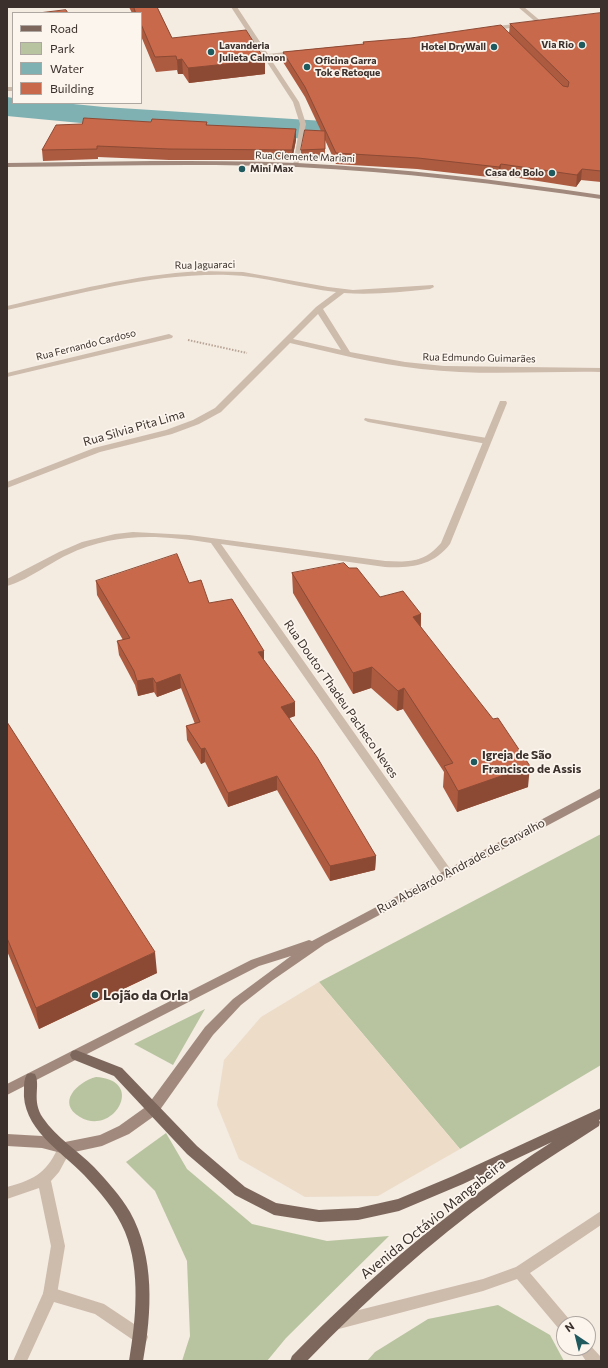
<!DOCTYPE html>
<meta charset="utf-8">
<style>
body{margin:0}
#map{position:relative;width:608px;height:1368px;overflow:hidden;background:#f4ebe1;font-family:Commissioner,sans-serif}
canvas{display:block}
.frame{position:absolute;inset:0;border:8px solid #3b302b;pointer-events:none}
.legend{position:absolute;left:12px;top:12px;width:130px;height:92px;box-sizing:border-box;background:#fbf5ee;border:1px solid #aea6a0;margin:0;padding:5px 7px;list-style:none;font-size:12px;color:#3b302b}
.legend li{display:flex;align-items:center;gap:8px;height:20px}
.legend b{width:20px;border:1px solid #aea6a0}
.north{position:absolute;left:556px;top:1316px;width:40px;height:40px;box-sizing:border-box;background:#fbf5ee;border:1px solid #aea6a0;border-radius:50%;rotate:325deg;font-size:11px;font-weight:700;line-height:16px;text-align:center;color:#3b302b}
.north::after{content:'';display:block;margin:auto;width:14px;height:18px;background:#1f5a5e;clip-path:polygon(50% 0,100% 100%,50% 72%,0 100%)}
</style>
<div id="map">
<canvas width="608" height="1368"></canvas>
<div class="frame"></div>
<ul class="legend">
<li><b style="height:5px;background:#7d675c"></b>Road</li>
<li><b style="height:11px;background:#b8c4a0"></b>Park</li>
<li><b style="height:11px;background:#7fb0b2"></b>Water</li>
<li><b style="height:11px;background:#c8694b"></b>Building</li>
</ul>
<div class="north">N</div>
</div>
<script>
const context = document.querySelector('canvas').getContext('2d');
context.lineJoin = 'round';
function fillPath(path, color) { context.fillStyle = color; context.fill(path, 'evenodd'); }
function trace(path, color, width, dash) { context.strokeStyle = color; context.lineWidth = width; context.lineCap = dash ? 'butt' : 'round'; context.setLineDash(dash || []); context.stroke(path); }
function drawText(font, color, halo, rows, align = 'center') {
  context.font = font + ' Commissioner,sans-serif'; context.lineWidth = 3.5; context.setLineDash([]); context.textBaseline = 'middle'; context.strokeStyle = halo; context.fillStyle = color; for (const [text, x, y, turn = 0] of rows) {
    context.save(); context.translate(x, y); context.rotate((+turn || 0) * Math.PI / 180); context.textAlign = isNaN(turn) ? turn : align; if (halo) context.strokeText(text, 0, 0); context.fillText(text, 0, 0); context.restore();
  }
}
fillPath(new Path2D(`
 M601,834V1065L460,1149L319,982Z
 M205,1009L173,1065L134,1044Z
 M96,1077C147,1080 113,1137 80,1117C56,1103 77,1082 96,1077Z
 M166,1133L187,1169L252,1224L327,1241L389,1236L286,1338L267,1361H182L190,1336L187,1261L155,1191L126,1162Z
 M498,1305L550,1335L564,1361H367L375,1352L428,1319Z`), '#b8c4a0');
fillPath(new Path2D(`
 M319,982L460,1149L378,1196L305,1197L239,1159L217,1105L224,1060L261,1017Z`), '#ecdcc8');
fillPath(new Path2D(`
 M7,97L13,98V103H63L104,107L324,121L410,146L102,125L7,116Z`), '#7fb0b2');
trace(new Path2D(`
 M188,340L247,353`), '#b9a596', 2, [1.5, 1.5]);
fillPath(new Path2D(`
 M7,87H13V91H7Z
 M365,418L487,438L491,441L487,444L368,422L364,420Z
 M65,1142L70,1144L72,1148L59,1172L51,1181L65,1246L57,1294L55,1299L50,1301L45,1299L43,1294L51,1246L39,1188L7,1199V1187C37,1179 47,1172 60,1144Z
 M601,1211V1225L530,1273L569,1319L571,1324H564V1331L559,1329L517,1279L483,1291L335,1330L330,1328L328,1323L330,1318L335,1316L483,1279L516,1267Z
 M588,1343L600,1356L601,1361H586L577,1348H588Z`), '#cdbbac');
fillPath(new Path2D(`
 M231,7H237L268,54L295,51L298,53L295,55L270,58L299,102L306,124L298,166L293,165L300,124L293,102Z
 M518,7H524L543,23L538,24Z
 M522,23L525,25L524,26L490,31L487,29L490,27Z
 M200,271L243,272L328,287L353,290L433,285L434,287L430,289C401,292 373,295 344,293L323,309L350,352L405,362L444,366L601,368V372C541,371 481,376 421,369C376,364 333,353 290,343L221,412L199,424L172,434L100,452L7,488V482L94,448L166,430L193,420L215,408L316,307L336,292C300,288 264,276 228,275C153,273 80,294 7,310V306C71,291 134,275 200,271ZM318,314L341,350L293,339Z
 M169,334L173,336L172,338L7,377V373Z
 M500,401H506L507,403L450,544C433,566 411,568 385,567L221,544L451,870L453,873L451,876L447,877L443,876L211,543C159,535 115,532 67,555C50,563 24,582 7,586V579L59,552L82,542L115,534L133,532L189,535L385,561C409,562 424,563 441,543Z
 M50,1287L104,1304L146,1332L148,1337L146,1342L141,1344L136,1342L95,1314L54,1302L27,1361H13L45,1289Z`), '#cdbbac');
fillPath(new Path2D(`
 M152,161C201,161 249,161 297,163C399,168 500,180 601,195V199C500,184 399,172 297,167C201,163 104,166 7,167V163Z
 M601,788V797L325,944L273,980L241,1005L213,1035L157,1114L129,1134L102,1146L65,1154L42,1148L7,1146V1134L42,1136L65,1142L100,1135L119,1126L147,1106L205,1027L233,999L291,956L259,966L7,1095V1084L251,960L309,940L312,941Z`), '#a18a7d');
fillPath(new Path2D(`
 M76,1050L122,1068L197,1146L245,1187L276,1203L319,1210L358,1208L398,1199L453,1176L601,1108V1119L599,1120L600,1122L599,1126C565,1148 531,1169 498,1193C429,1243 366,1300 307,1361H290L292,1356C371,1275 457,1203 552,1142L463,1184L399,1211L358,1220L319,1222L274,1215L235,1195L187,1154L114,1076L72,1059L70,1055L72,1051Z
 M31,1073L35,1074C41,1086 31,1100 43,1118C56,1137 78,1151 94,1167C107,1181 120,1195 130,1212C155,1257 152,1312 143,1361H129C136,1320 141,1271 125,1232C116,1210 100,1192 84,1175C61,1151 21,1128 24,1089C24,1084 24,1079 27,1074Z`), '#7d675c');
fillPath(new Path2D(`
 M129,7H157L172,38L265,60V74L189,83L183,74H178L177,70L156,72L141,36V13H132Z
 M601,13V182L581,180L576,187L500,175L498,178L417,169L336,164L325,140V159L301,160V150L321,131L305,97L283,62V52L363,44V42L509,33L510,24Z
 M207,122V125L296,140L292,160H169L98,157V159L43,161L42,150Z
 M349,568L380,597L421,614V627L528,787L457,812L443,787L444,772L403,709L397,711L371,688L353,694L293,593L292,573Z
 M96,581L189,583L209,603L264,660L295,716L289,718L376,856L375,870L330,881L277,790L228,807L205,762L201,764L187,740L186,726L195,724L181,688L157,697L154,692L138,696L135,685L119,655L117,641L123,640L97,595Z
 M7,722L157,973L39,1029L7,951Z`), '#ac5a40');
fillPath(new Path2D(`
 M182,59L183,74H178L177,60Z
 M265,60V74L189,83L188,68Z
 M296,129V140L292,160V150Z
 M501,164L500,175L498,178L499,167Z
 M582,169L581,180L576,187L577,175Z
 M421,614L420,635L413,617Z
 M264,651V665L258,652Z
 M372,667L371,688L353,694V673Z
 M180,674L181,688L157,697L156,683Z
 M153,678L154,692L138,696L137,681Z
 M404,688L403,709L397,711L398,691Z
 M295,702V716L281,721V707Z
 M205,748V762L201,764V749Z
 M530,766L528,787L457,812L458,791Z
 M277,776V790L228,807V793Z
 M376,856L375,870L330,881V866Z
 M155,952L157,973L39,1029L36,1008Z`), '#8c4a34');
const building = new Path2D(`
 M134,7H157L172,38L246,30L265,60L188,68L182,59L177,60L176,56L155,57L141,24V13H136Z
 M66,10L68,13H39Z
 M601,13V171L582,169L577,175L501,164L499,167L418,158L336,153L305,87L283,52L364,44L363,42L411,38L501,25L563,86L568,87L569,82L510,24Z
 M84,118L151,122L152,119L207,122L206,125L296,129L292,150L169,149L97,146V149L42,150L56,125L82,124Z
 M305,130L325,131V149L301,150Z
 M177,554L189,583L201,580L209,603L232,599L264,651L258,652L295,702L281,707L317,757L376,856L330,866L277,776L228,793L205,748L201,749L186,726L200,722L180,674L156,683L153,678L137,681L134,671L117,641L130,638L96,581Z
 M344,563L349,568H357L380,597L403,591L421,614L413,617L493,719L498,718L530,766L458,791L444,766L453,763L404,688L398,691L372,667L353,673L292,573Z
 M7,722L155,952L36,1008L7,938Z`);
fillPath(building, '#c8694b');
trace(building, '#8c4a34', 1);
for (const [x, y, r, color] of [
 [582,45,4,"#1f5a5e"],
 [494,47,4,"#1f5a5e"],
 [211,52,4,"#1f5a5e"],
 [307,67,4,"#1f5a5e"],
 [242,169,4,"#1f5a5e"],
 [552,173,4,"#1f5a5e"],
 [474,762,4,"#1f5a5e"],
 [95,995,4,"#1f5a5e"]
]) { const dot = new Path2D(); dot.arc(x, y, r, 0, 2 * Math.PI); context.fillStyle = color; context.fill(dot); trace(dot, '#fbf5ee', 1.5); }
drawText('bold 10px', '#3b302b', '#fbf5ee', [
 ["Via Rio",574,45],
 ["Lavanderia",219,46,"left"],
 ["Julieta Calmon",219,58,"left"],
 ["Hotel DryWall",486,47],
 ["Oficina Garra",315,61,"left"],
 ["Tok e Retoque",315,73,"left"],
 ["Mini Max",250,169,"left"],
 ["Casa do Bolo",544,173]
], 'right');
drawText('10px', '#3b302b', '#fbf5ee', [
 ["Rua Clemente Mariani",305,157,2],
 ["Rua Jaguaraci",205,265,-1],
 ["Rua Fernando Cardoso",86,345,-14],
 ["Rua Edmundo Guimarães",479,358,1]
]);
drawText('12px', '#3b302b', '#fbf5ee', [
 ["Rua Silvia Pita Lima",134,428,-16],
 ["Rua Doutor Thadeu Pacheco Neves",341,699,55],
 ["Rua Abelardo Andrade de Carvalho",461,866,-28]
]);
drawText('bold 12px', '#3b302b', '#fbf5ee', [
 ["Igreja de São",482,755],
 ["Francisco de Assis",482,769]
], 'left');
drawText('bold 14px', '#3b302b', '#fbf5ee', [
 ["Lojão da Orla",103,995]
], 'left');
drawText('14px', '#3b302b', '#fbf5ee', [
 ["Avenida Octávio Mangabeira",433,1219,-39]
]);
</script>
